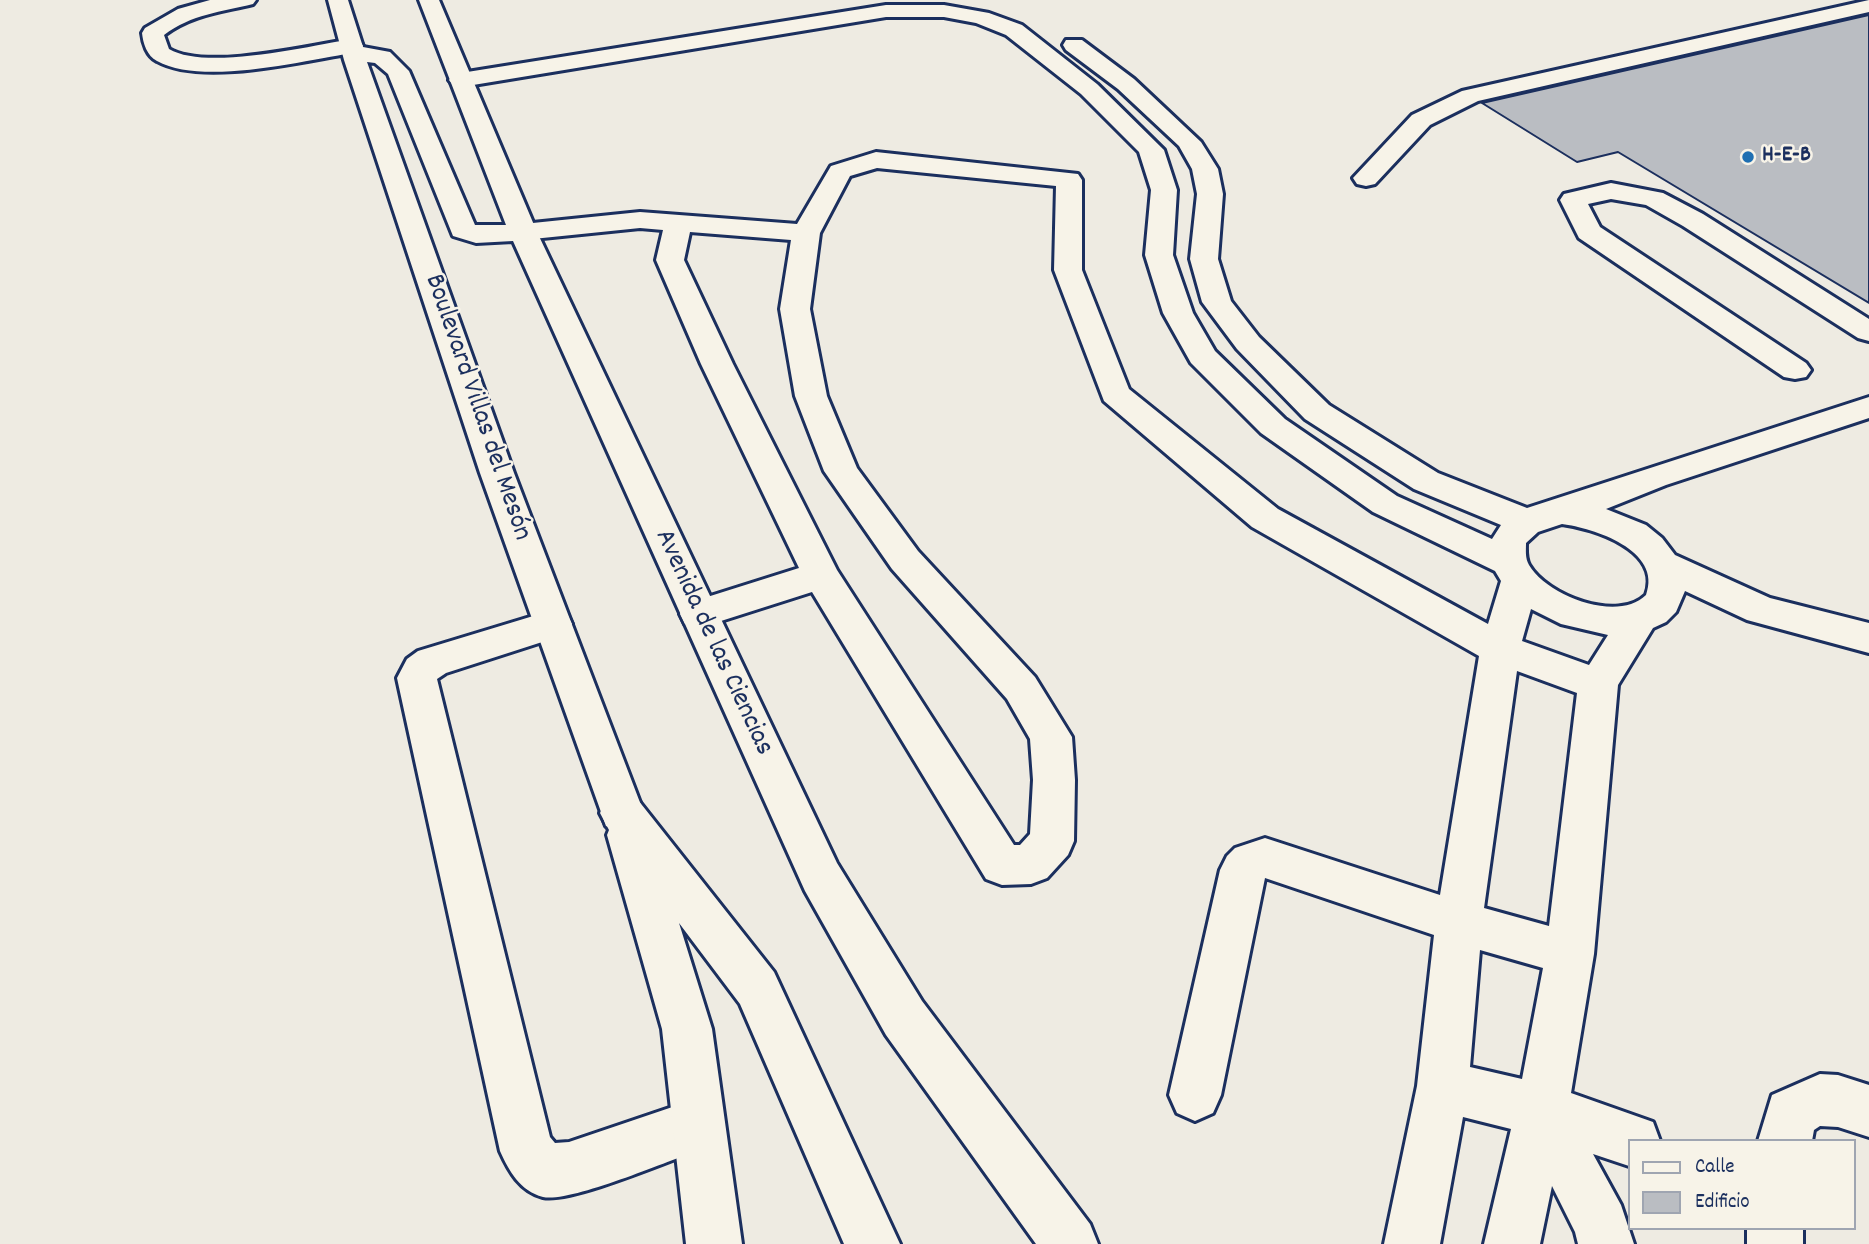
<!DOCTYPE html>
<meta charset="utf-8">
<style>
body{margin:0}
#map{position:relative;width:1869px;height:1244px;overflow:hidden;background:#eeebe2;font-family:Dekko,sans-serif}
canvas{display:block}
.legend{position:absolute;left:1628px;top:1139px;width:228px;height:91px;box-sizing:border-box;background:#f7f3e8;border:2px solid #9fa5b1;margin:0;padding:9px 12px;list-style:none;font-size:21px;color:#1b2f5e}
.legend li{display:flex;align-items:center;gap:14px;height:35px}
.legend b{width:35px;border:2px solid #9fa5b1}
</style>
<div id="map">
<canvas width="1869" height="1244"></canvas>
<ul class="legend">
<li><b style="height:9px;background:#f7f3e8"></b>Calle</li>
<li><b style="height:19px;background:#babdc2"></b>Edificio</li>
</ul>
</div>
<script>
const context = document.querySelector('canvas').getContext('2d');
context.lineJoin = 'round';
function fillPath(path, color) { context.fillStyle = color; context.fill(path, 'evenodd'); }
function trace(path, color, width, dash) { context.strokeStyle = color; context.lineWidth = width; context.lineCap = dash ? 'butt' : 'round'; context.setLineDash(dash || []); context.stroke(path); }
function drawText(font, color, halo, rows, align = 'center') {
  context.font = font + ' Dekko,sans-serif'; context.lineWidth = 5; context.setLineDash([]); context.textBaseline = 'middle'; context.strokeStyle = halo; context.fillStyle = color; for (const [text, x, y, turn = 0] of rows) {
    context.save(); context.translate(x, y); context.rotate((+turn || 0) * Math.PI / 180); context.textAlign = isNaN(turn) ? turn : align; if (halo) context.strokeText(text, 0, 0); context.fillText(text, 0, 0); context.restore();
  }
}
const building = new Path2D(`
 M1869,15V303L1618,152L1577,162L1482,103Z`);
fillPath(building, '#babdc2');
trace(building, '#1b2f5e', 2);
const minor = new Path2D(`
 M210,0H256L253,4C221,12 192,14 164,35L169,49C206,71 309,46 352,39L360,41L363,46L360,51L352,53C302,61 202,86 157,61C147,56 143,43 142,33L145,28L178,9Z
 M1869,0V12L1478,101L1430,125L1375,184L1366,186L1357,184L1353,178L1412,115L1462,91Z
 M886,5H944L989,13L1022,25L1097,84L1164,150L1177,190L1173,255L1193,313L1215,351L1285,419L1397,496L1492,539L1501,525L1414,489L1305,419L1237,349L1202,302L1190,259L1197,194L1192,169L1179,146L1118,89L1066,50L1063,45L1066,40H1082L1134,79L1201,142L1218,169L1223,194L1218,259L1231,301L1259,337L1329,405L1438,473L1527,508L1869,397V418L1666,485L1606,509L1646,525L1662,538L1675,555L1770,598L1869,623V653L1747,620L1685,591L1676,612L1666,622L1653,628L1618,685L1594,954L1571,1093L1653,1122L1660,1141H1629V1166L1593,1154L1621,1205L1634,1244H1578L1575,1232L1552,1186L1540,1244H1484L1511,1129L1463,1117L1440,1244H1384L1417,1086L1434,935L1265,878L1221,1095L1213,1113L1195,1121L1177,1113L1169,1095L1220,870L1227,856L1235,848L1265,838L1440,895L1479,656L1252,527L1104,401L1054,270L1056,186L877,168L850,176L820,233L810,309L827,396L857,468L918,551L1035,677L1072,737L1075,780L1074,841L1068,855L1047,878L1031,884L1002,885L986,879L812,592L699,628L685,624L680,614L685,604L799,568L701,364L656,260L663,230L640,228L523,240L513,238L509,232L513,226L523,224L640,212L797,224L831,166L876,152L1078,174L1082,180V270L1129,389L1278,509L1488,624L1501,581L1495,571L1373,512L1261,433L1191,363L1163,313L1145,255L1151,190L1139,152L1081,94L1006,35L976,23L944,17H886L461,87L453,85L449,80L453,75L461,73ZM690,232L791,240L780,309L795,396L824,471L892,569L1007,699L1030,739L1033,780L1030,834L1020,845H1014L837,570L733,364L684,260ZM1562,524C1593,528 1663,550 1646,595C1618,623 1547,596 1529,565C1525,558 1526,551 1526,543L1538,532ZM1531,609L1561,624L1608,635L1589,665L1522,641ZM1517,671L1577,693L1549,926L1484,908ZM1480,950L1543,968L1522,1079L1470,1067Z
 M1611,183L1663,193L1703,214L1869,319V341L1858,338L1683,226L1646,205L1611,199L1588,204L1600,227L1806,363L1811,370L1806,377L1795,379L1784,377L1579,238L1560,200L1564,194Z
 M553,610L567,614L572,624L567,634L446,673L437,679L550,1137L555,1143L569,1142L699,1098L718,1105L725,1124L718,1143L699,1150C668,1161 570,1203 543,1197C520,1191 509,1171 500,1151L397,678L407,659L418,651Z
 M1820,1074L1838,1075L1869,1085V1137L1838,1127L1820,1126L1814,1130L1812,1141H1758L1772,1095Z
 M1747,1228H1803V1244H1747Z`);
const major = new Path2D(`
 M328,0H348L363,47L390,52L409,71L475,225H506L419,0H439L537,232L837,863L922,1001L1090,1224L1098,1244H1036L886,1035L805,891L513,241L476,243L453,236L388,74L375,63L367,62L514,473L644,813L638,826L622,832L606,826L480,473L344,60Z`);
const highway = new Path2D(`
 M622,794L638,800L774,972L900,1244H844L740,1004L679,923L712,1029L742,1244H686L662,1029L607,835L609,830L600,813L606,800Z`);
trace(minor, '#1b2f5e', 6);
trace(major, '#1b2f5e', 6);
trace(highway, '#1b2f5e', 6);
fillPath(minor, '#f7f3e8');
fillPath(major, '#f7f3e8');
fillPath(highway, '#f7f3e8');
for (const [x, y, r, color] of [
 [1748,157,7,"#1f6fb2"]
]) { const dot = new Path2D(); dot.arc(x, y, r, 0, 2 * Math.PI); context.fillStyle = color; context.fill(dot); trace(dot, '#f7f3e8', 2.5); }
drawText('bold 23px', '#1b2f5e', '#f7f3e8', [
 ["H-E-B",1762,157]
], 'left');
drawText('28px', '#1b2f5e', '#f7f3e8', [
 ["Boulevard Villas del Mesón",476,408,71],
 ["Avenida de las Ciencias",712,643,65]
]);
</script>
